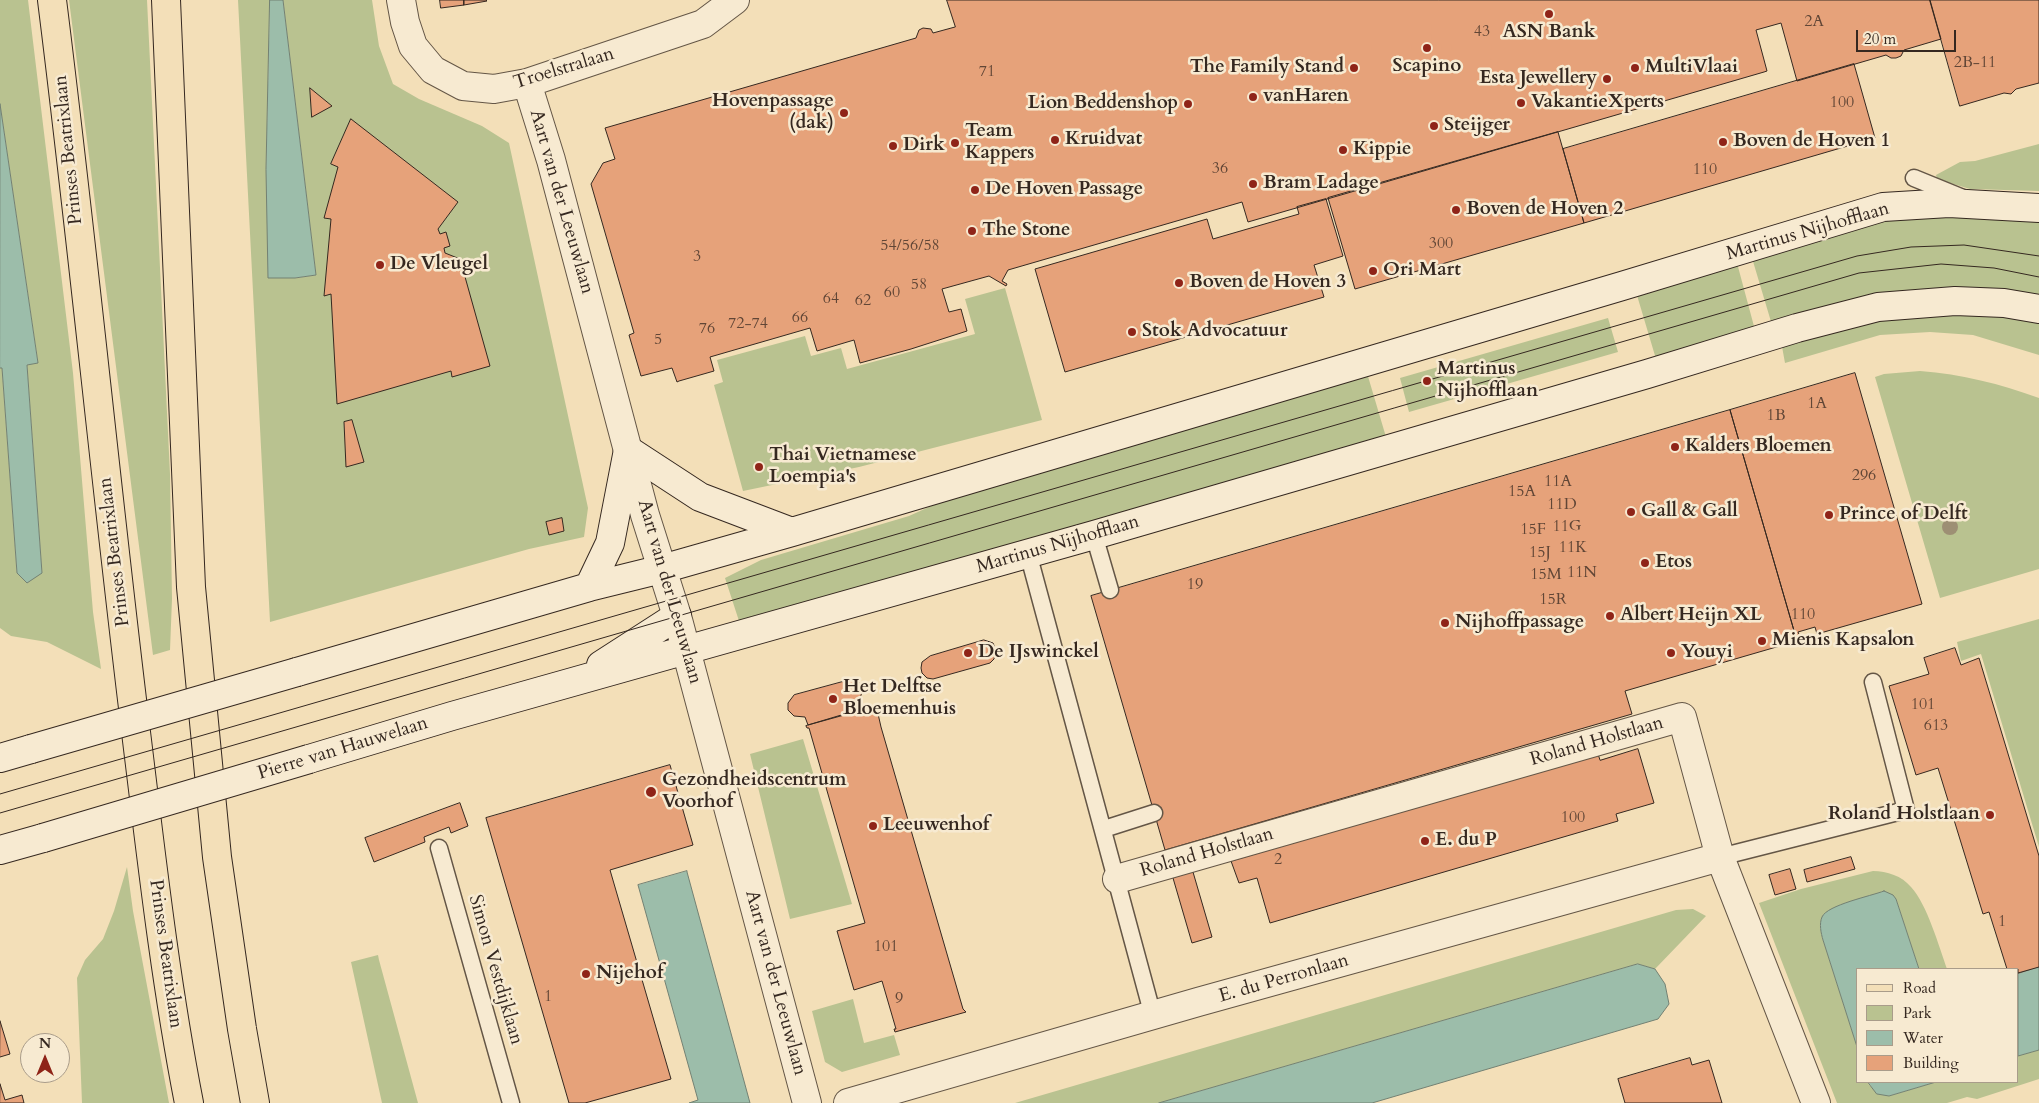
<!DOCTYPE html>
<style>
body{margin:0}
#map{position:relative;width:2039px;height:1103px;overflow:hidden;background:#f3dfb8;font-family:Cardo,serif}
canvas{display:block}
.legend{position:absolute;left:1856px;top:968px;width:162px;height:115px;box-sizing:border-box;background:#f7ead1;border:1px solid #a99c8a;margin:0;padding:6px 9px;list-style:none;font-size:15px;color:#352820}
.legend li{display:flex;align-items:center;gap:10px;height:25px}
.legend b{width:25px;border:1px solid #a99c8a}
.north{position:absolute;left:20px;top:1033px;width:50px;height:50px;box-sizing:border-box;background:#f7ead1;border:1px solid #a99c8a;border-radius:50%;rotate:0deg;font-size:14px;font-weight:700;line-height:20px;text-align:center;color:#352820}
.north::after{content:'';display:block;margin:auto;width:18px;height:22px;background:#8f2418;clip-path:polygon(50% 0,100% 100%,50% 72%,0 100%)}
.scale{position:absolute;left:1856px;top:30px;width:100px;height:22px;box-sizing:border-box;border:2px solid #352820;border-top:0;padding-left:6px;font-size:15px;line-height:18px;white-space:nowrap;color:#352820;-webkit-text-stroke:4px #f7ead1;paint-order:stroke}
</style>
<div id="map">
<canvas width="2039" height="1103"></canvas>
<ul class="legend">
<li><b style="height:6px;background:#f3dfb8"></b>Road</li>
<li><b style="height:14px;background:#b9c290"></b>Park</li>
<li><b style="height:14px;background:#9cbdaa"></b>Water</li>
<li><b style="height:14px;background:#e6a27a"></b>Building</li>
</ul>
<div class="north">N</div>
<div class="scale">20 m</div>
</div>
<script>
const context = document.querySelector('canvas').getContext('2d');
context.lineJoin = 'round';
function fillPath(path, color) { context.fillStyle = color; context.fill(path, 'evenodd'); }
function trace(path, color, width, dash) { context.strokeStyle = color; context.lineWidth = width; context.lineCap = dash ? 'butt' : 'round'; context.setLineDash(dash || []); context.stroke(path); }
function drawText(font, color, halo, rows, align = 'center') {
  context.font = font + ' Cardo,serif'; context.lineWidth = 5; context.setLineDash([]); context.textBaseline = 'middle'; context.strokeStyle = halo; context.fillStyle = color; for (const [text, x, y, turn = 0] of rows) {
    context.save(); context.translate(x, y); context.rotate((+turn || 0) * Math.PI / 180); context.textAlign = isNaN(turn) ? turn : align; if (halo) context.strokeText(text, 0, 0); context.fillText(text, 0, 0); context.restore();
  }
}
fillPath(new Path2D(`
 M0,0H28L73,373L93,612L101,669L47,642L11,636L0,628V368H2L17,573H42L27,365L38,362L0,104Z
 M69,0H147L170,474L172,599L170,650L153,655Z
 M238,0H270L266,170L295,278L316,275L283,0H372L379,46L393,84L419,99L482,126L509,143L588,508L584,537L529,549L270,622Z
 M2039,144V191L1970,189L1937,179L1936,175L1960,162L1975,161Z
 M1954,210L2039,214V299L1772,325L1752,258L1891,219Z
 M1737,263L1755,330L1656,359L1636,292Z
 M1005,288L1042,420L859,467L743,491L714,385L723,382L717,360L805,336L811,356L841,348L847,369L975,334L965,299Z
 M1943,308L2039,316V355L1973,335L1930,332L1880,335L1785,363L1781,341L1876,316Z
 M1608,318L1618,352L1409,412L1400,378Z
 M1920,371C1962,374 2000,384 2039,398V569L1940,598L1875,377L1884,374Z
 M1367,373L1386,437L899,577L739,621L725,578L761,560L909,516L980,484Z
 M2039,619V847L1981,654L1961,661L1957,642Z
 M803,739L852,904L790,919L750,754Z
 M127,867L133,911L169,1103H82L77,978L85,960L103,939L114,911Z
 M1873,871C1887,871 1902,876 1911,887C1927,904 1939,947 1947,969H1919L1896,899L1820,925L1823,940L1858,1050V1082H1868L1869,1085L1889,1096L1936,1082H2018V1056L2039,1050V1079L1977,1099L1967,1097L1947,1103H1837L1759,903L1801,889Z
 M1693,909L1706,916L1655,969L1638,964L1159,1103H1015L1676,910Z
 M378,955L379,960L418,1103H382L351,962Z
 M853,999L864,1043L894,1035L900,1055L842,1072L825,1062L812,1011Z`), '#b9c290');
const water = new Path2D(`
 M270,0H283L316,275L295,278H268L266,170Z
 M0,104L38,363L27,365L42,573L27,583L17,573L2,368H0Z
 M687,871V872L750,1103H689L698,1100L638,885Z
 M1884,891L1893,895L1896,899L1919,969H1858V1050L1823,940C1821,933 1819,924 1822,917C1827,905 1871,896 1884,891Z
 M1638,964L1655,969L1665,984L1669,1004L1658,1019L1372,1103H1159Z
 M2039,967V1050L2018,1056V974Z
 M1868,1082H1936L1889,1096L1877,1094Z`);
fillPath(water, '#9cbdaa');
trace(water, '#738173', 1);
const building = new Path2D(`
 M440,0H464V5L441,8Z
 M464,0H486L487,1L464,5Z
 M947,0H1930L1941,39L1904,50L1901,56L1896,58H1891L1886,55L1797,81L1781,23L1756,30L1767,71L1764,72L1248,222L1242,202L1008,270L1002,281L1007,284L1006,286L989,276L942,289L949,312L961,309L967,331L911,349L860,363L854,340L817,351L810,328L710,357L714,371L679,381L677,382L672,368L641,376L629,335L634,333L591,184L603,163L615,159L605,128L916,38L919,30L923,28L931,29L933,33L955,27Z
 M1930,0H2039V83L2016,89L2011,94L2004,93L1960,106Z
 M1854,64L1875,138L1584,223L1563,149Z
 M310,88L332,106L312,117Z
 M351,119L458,202L438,229L440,234L446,232L450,246L444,248L445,253L460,259L490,366L452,377L451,371L337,404L331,294L324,296L331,219L324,218L338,167L331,164Z
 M1558,132L1584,223L1355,289L1328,198Z
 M1326,199L1343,256L1314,265L1324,297L1065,372L1035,269L1207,219L1213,239L1299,214L1297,207Z
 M1855,373L1922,604L1817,634L1815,627L1798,632L1801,639L1797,641L1730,410Z
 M1730,410L1797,641L1625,691L1632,714L1165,850L1091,596Z
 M352,420L364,462L346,467L344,422Z
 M562,518L564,531L549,535L546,522Z
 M984,640L993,643L996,650L994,659L990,663L933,679L927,678L922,673L921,668L922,662L930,656Z
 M1955,648L1961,665L1979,658L2039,856V967L2018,973V969H2007L1989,912L1983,914L1938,768L1916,775L1889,686L1929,674L1924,658Z
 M853,679L860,683L863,689L860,698L852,703L855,712L808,725L805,717L794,716L788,710V703L794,695Z
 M876,705L881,727L963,1009L966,1012L895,1032L894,1029H896L882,981L854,990L837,931L865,923L809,728H807L806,726Z
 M1638,749L1654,803L1616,814L1618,821L1270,923L1257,878L1239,883L1231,861L1598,754L1600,760Z
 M670,765L693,845L610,870L671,1079L585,1103H569L486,818Z
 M460,803L468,826L451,833L449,827L424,837L425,842L374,862L365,838Z
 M1851,857L1855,869L1807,882L1804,870Z
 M1790,869L1796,889L1775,895L1769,875Z
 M1193,872L1212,937L1192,943L1173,878Z
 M0,1021L10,1054L0,1057Z
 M1690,1058L1692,1065L1709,1060L1722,1103H1625L1618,1079Z
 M0,1084L5,1100L22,1095L24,1103H0Z`);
fillPath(building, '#e6a27a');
trace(building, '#352820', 1);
const lane = new Path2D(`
 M1914,178L1963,198
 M1094,535L1110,590
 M1028,553L1153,1016
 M1104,829L1154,813
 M439,848L511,1103
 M1720,857L1906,810L1873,682`);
const street = new Path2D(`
 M401,0L405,22L413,46L433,70L463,86L494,89L527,83L703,24L735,0
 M527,83L551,160L645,515L677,616L807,1103
 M1117,879L1682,717L1720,857L1816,1103
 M848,1103L1198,1002L1720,857`);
const secondary = new Path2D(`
 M589,587L610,543L628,450L700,497L792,532
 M601,665L677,616
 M297,672L589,587L662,569L792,532L1622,286L1883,207L1949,203L2039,208
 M0,758L31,749
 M309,759L452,716L1094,535L1647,374L1797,328L1878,307L1955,301L2004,303L2039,309
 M0,850L43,838`);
const primary = new Path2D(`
 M52,0C82,238 105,478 134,716C150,845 164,975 189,1103
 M166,0L191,587L217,857L242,1029L255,1103`);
trace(lane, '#645646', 19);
trace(street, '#645646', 30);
trace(secondary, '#352820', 30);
trace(primary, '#352820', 30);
trace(lane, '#f7ead1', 16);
trace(street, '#f7ead1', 28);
trace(secondary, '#f7ead1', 28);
trace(primary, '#f3dfb8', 28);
trace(new Path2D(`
 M0,794L1857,256L1911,247L1964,245L2039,256
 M0,813L1859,273L1941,264L1994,268L2039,277`), '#352820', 1);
const secondaryBridge = new Path2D(`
 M31,749L297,672
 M43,838L309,759`);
trace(secondaryBridge, '#352820', 30, []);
trace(secondaryBridge, '#f7ead1', 28);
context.fillStyle = '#9d8f74';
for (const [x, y] of [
 [1950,527]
]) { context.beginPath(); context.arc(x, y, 8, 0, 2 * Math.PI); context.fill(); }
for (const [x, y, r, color] of [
 [1549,14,5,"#8f2418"],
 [1427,48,5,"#8f2418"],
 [1354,68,5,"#8f2418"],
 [1635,68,5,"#8f2418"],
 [1607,79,5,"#8f2418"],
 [1253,97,5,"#8f2418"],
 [1521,103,5,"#8f2418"],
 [1188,104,5,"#8f2418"],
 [844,113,5,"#8f2418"],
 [1434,126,5,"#8f2418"],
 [1055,140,5,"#8f2418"],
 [1723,142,5,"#8f2418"],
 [955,143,5,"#8f2418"],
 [893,146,5,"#8f2418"],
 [1343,150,5,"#8f2418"],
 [1253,184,5,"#8f2418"],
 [975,190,5,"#8f2418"],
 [1456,210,5,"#8f2418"],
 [972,231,5,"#8f2418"],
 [380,265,5,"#8f2418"],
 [1373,271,5,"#8f2418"],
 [1179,283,5,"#8f2418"],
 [1132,332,5,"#8f2418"],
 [1427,381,5,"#8f2418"],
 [1675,447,5,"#8f2418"],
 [759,467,5,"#8f2418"],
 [1631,512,5,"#8f2418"],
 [1829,515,5,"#8f2418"],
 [1645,563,5,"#8f2418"],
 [1610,616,5,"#8f2418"],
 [1445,623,5,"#8f2418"],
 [1762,641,5,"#8f2418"],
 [968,653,5,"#8f2418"],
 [1671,653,5,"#8f2418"],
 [833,699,5,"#8f2418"],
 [651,792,6,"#8f2418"],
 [1990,815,5,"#8f2418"],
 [873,826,5,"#8f2418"],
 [1425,841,5,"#8f2418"],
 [586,974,5,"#8f2418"]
]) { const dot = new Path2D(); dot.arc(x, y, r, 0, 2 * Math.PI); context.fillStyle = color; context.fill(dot); trace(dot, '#f7ead1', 2); }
drawText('16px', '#614636', null, [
 ["2A",1814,22],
 ["43",1482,32],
 ["2B-11",1975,63],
 ["71",987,72],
 ["100",1842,103],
 ["36",1220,169],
 ["110",1705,170],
 ["300",1441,244],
 ["54/56/58",910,246],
 ["3",697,257],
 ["58",919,285],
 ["60",892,293],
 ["64",831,299],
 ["62",863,301],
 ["66",800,318],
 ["72-74",748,324],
 ["76",707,329],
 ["5",658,340],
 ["1A",1817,404],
 ["1B",1776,416],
 ["296",1864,476],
 ["11A",1558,482],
 ["15A",1522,492],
 ["11D",1562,505],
 ["11G",1567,527],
 ["15F",1533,530],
 ["11K",1573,548],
 ["15J",1540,553],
 ["11N",1582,573],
 ["15M",1546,575],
 ["19",1195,585],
 ["15R",1553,600],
 ["110",1803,615],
 ["101",1923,705],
 ["613",1936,726],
 ["100",1573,818],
 ["2",1278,860],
 ["1",2002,922],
 ["101",886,947],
 ["1",548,997],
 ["9",899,999]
]);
drawText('bold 19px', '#352820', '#f7ead1', [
 ["ASN Bank",1549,33,"center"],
 ["Scapino",1427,67,"center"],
 ["The Family Stand",1344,68,"right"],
 ["MultiVlaai",1645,68],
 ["Esta Jewellery",1597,79,"right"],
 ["vanHaren",1263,97],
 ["Hovenpassage",834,102,"right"],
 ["(dak)",834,124,"right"],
 ["VakantieXperts",1531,103],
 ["Lion Beddenshop",1178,104,"right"],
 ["Steijger",1444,126],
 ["Team",965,132],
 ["Kappers",965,154],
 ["Kruidvat",1065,140],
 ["Boven de Hoven 1",1733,142],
 ["Dirk",903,146],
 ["Kippie",1353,150],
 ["Bram Ladage",1263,184],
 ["De Hoven Passage",985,190],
 ["Boven de Hoven 2",1466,210],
 ["The Stone",982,231],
 ["De Vleugel",390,265],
 ["Ori Mart",1383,271],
 ["Boven de Hoven 3",1189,283],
 ["Stok Advocatuur",1142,332],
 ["Martinus",1437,370],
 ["Nijhofflaan",1437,392],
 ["Kalders Bloemen",1685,447],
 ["Thai Vietnamese",769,456],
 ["Loempia's",769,478],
 ["Gall & Gall",1641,512],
 ["Prince of Delft",1839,515],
 ["Etos",1655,563],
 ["Albert Heijn XL",1620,616],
 ["Nijhoffpassage",1455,623],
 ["Mienis Kapsalon",1772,641],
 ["De IJswinckel",978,653],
 ["Youyi",1681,653],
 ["Het Delftse",843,688],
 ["Bloemenhuis",843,710],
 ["Gezondheidscentrum",662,781],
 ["Voorhof",662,803],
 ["Roland Holstlaan",1980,815,"right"],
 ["Leeuwenhof",883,826],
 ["E. du P",1435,841],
 ["Nijehof",596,974]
], 'left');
drawText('19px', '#352820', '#f7ead1', [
 ["Troelstralaan",564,69,-17],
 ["Prinses Beatrixlaan",69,150,-96],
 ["Aart van der Leeuwlaan",561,202,74],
 ["Martinus Nijhofflaan",1808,232,-16],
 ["Martinus Nijhofflaan",1058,545,-16],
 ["Prinses Beatrixlaan",115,552,-97],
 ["Aart van der Leeuwlaan",669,592,74],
 ["Roland Holstlaan",1597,742,-16],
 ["Pierre van Hauwelaan",343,749,-17],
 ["Roland Holstlaan",1207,853,-16],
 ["Prinses Beatrixlaan",165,954,82],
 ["Simon Vestdijklaan",495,970,74],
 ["E. du Perronlaan",1284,979,-16],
 ["Aart van der Leeuwlaan",775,983,75]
]);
</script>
